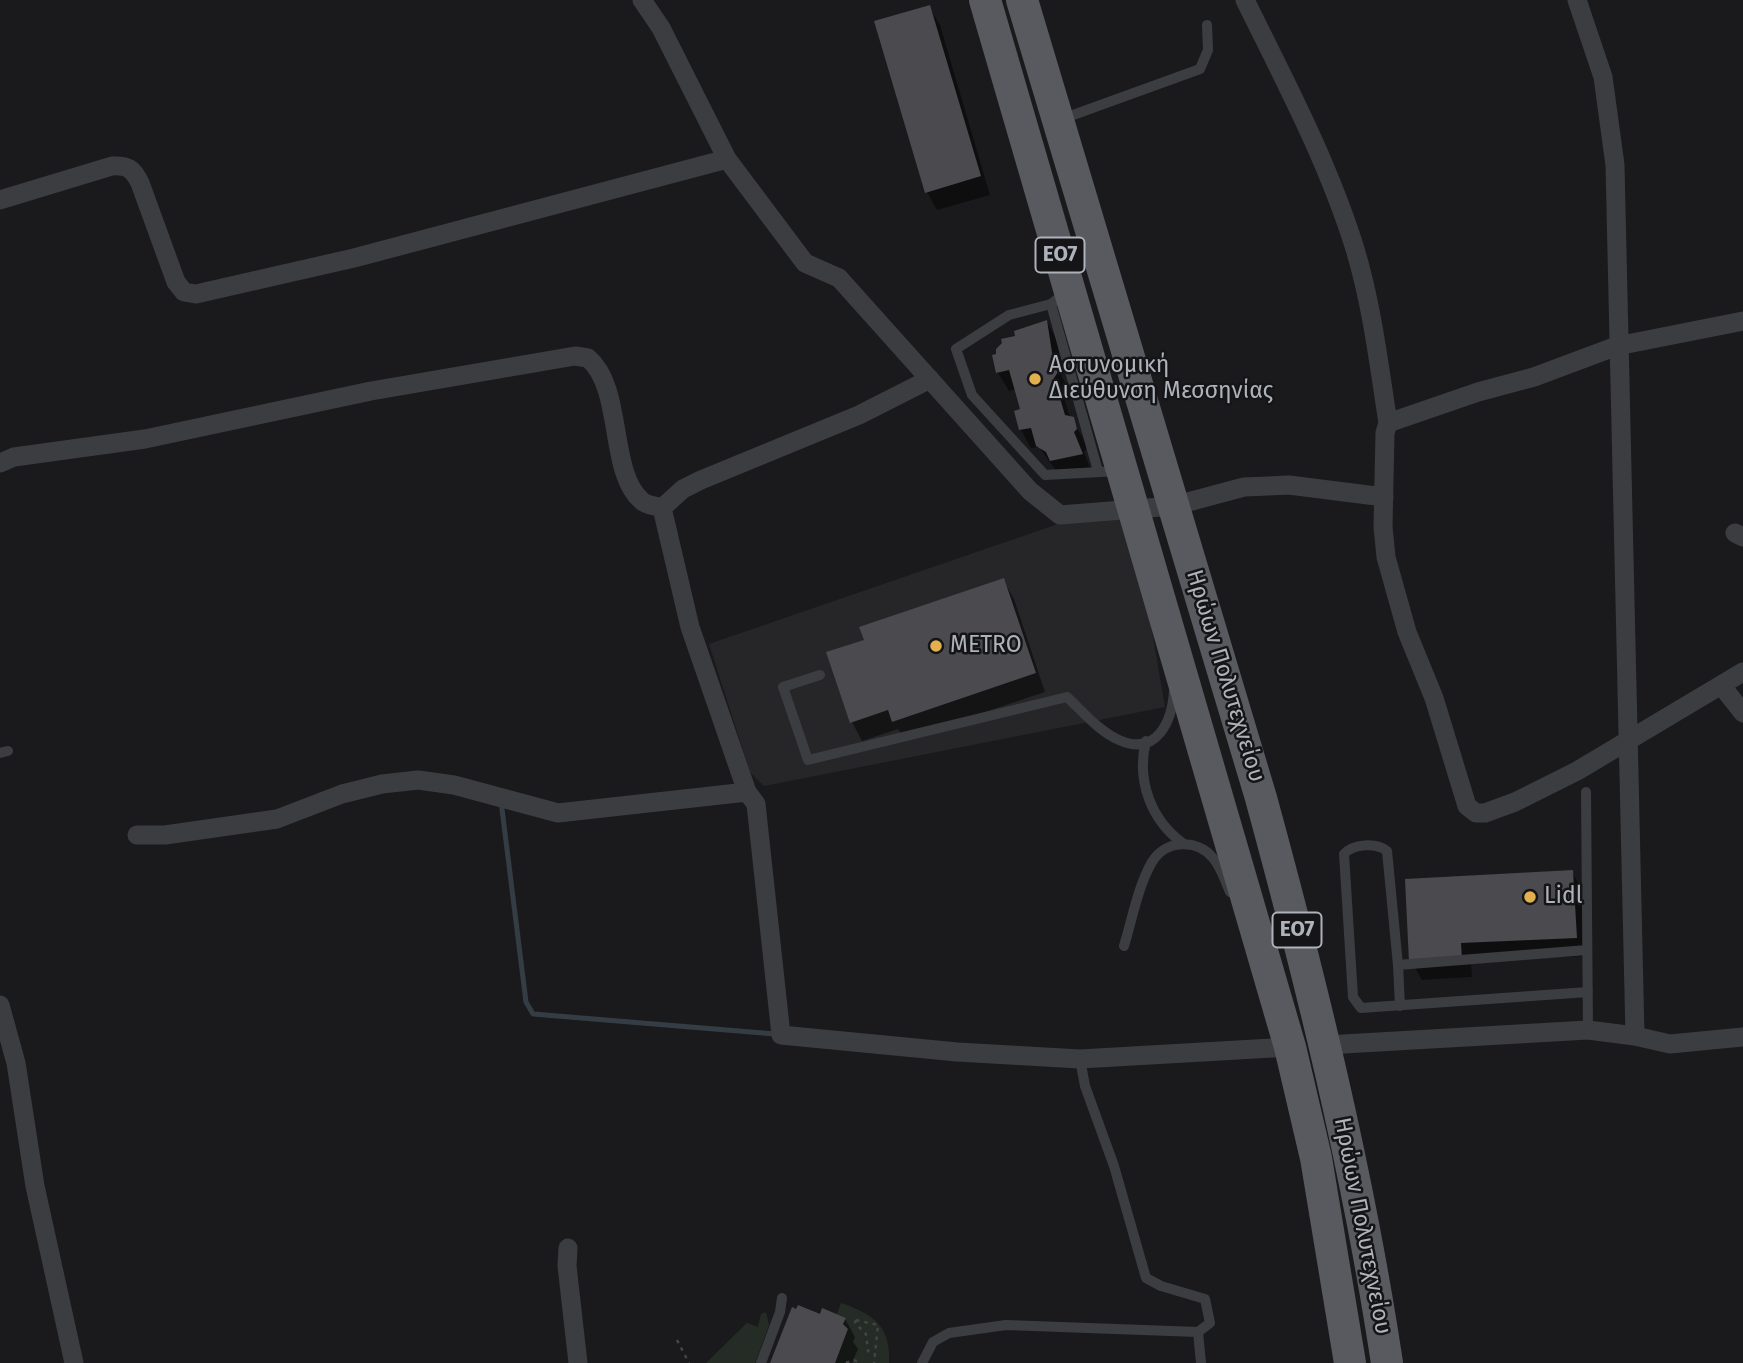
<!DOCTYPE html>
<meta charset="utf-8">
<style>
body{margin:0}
canvas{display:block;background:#1a1a1c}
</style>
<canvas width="1743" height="1363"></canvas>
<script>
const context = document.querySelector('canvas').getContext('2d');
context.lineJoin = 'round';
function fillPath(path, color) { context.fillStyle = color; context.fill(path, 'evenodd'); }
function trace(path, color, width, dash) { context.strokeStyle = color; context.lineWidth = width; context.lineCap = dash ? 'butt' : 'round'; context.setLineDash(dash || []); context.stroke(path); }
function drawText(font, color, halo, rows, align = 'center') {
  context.font = font + ' "Fira Sans",sans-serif'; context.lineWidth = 5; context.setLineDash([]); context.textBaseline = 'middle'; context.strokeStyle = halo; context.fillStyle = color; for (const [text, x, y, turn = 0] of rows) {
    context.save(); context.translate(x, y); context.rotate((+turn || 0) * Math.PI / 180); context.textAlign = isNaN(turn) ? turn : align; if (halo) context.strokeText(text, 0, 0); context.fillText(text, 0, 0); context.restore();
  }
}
fillPath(new Path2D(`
 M1123,516L1148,608L1165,707L764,786L750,772L709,644L1064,522Z`), '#262629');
fillPath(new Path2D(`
 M841,1303C873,1314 891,1326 889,1363H835L848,1330L843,1324L846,1318L837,1314Z
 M766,1312L769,1325L755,1363H706L747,1323L758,1327L761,1314Z`), '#252c26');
fillPath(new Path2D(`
 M929,7L940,25L990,195L937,210L927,192Z
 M1047,322L1057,340L1062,377L1069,389L1064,397L1070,418L1083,438L1087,448L1084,452L1092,473L1062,479L1039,447L1031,448L1021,430L1017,412L1022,411L1016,389L1009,391L998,373L994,357L1018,337Z
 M1004,581L1014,599L1045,692L904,739L898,729L862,741L852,722L866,641Z
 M1572,872L1583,891L1586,956L1471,961L1472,977L1422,980L1411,961Z
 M821,1316L845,1319L855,1337L853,1342L858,1349L852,1363H772Z`), '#0007');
trace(new Path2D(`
 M501,801L526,1002L533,1014L775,1034`), '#353d44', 5);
fillPath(new Path2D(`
 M930,5L981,176L925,193L874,21Z
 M1047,320L1053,359L1060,369L1054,378L1065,415L1074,417L1077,429L1074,432L1083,454L1050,461L1046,452L1036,446L1031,428L1019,430L1014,411L1020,409L1009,370L996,373L992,355L996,354V349L1002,343L1001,339L1015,336L1014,331Z
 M1004,578L1036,673L892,722L888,710L850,723L826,652L864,640L859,627Z
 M1573,870L1577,938L1461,943L1462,959L1409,962L1405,879Z
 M798,1305L820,1314L822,1308L846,1318L843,1324L848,1329L835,1363H770L792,1307L796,1309Z`), '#4a4a4f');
trace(new Path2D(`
 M856,1320L878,1325L874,1363
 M856,1320L855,1323L866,1334L868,1351L875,1354
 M677,1340L689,1363
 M846,1363L854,1360L859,1363`), '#424448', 2.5, [3.5, 5]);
trace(new Path2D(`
 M1062,119L1200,69L1208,50L1207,25
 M1064,294L1051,304L1009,315L956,349L972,395L1045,475L1118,471
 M1051,304L1098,471
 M820,675L783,687L808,760L1067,697C1083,712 1099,731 1119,740C1157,757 1172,721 1174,691
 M1146,741C1136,780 1151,821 1184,844
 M0,753L8,751
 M1586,792L1588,1030
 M1124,946C1132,920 1138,886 1152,862C1165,840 1197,838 1213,858C1221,867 1225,881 1230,892
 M1587,950L1398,965L1387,851C1376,842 1353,844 1344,854L1353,997L1361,1008L1588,992
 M1398,965L1400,1006
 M1080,1059L1085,1086L1114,1166L1146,1278L1161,1286L1205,1299L1210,1323L1198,1332
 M761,1363L780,1312L782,1298
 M922,1363L933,1342L949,1333L1006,1325L1198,1332L1201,1363`), '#3c3d41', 10);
trace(new Path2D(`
 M642,0L661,28L727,159L805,263L839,278L1030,491L1060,515L1173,506L1244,487L1268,486L1289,485L1384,497
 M1245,0C1285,81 1328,162 1355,249C1372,305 1379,365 1388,423L1385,433L1383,527L1386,557L1407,632L1434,698L1467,806L1476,813H1485L1515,802L1577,771L1743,672
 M1577,0L1603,77L1615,165L1635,1036L1670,1044L1743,1037
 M0,200L112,166C128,165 133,169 140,183L176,282L184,292L196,294L354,258L727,159
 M930,379L859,415L701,480L683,489L662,508L690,627L747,792L756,804L781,1035L957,1052L1080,1059L1290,1047
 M1388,423L1478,392L1534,377L1617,346L1743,321
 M0,463L14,457L145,439L371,391L575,356L588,358C624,388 608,473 642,501C646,505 656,506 662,508
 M1735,533L1743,537
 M1721,685L1743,713
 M137,835H165L277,819L342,794L382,784L418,780L454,785L558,813L747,792
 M0,1005L16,1063L35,1186L74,1363
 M1326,1045L1588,1030L1635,1036
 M568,1248L567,1266L578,1363`), '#3c3d41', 19);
trace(new Path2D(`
 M985,0L1290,1047L1316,1158L1350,1363
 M1022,0L1261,798C1312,985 1358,1171 1387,1363`), '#585a60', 32);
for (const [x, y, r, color] of [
 [1035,379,7,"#e2b04d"],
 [936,646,7,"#e2b04d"],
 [1530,897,7,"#e2b04d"]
]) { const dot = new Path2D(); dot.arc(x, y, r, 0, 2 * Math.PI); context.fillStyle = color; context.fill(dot); trace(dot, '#151517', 2.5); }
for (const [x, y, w] of [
 [1060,255,49],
 [1297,930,49]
]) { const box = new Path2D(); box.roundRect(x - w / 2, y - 17.5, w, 35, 5); context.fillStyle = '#151517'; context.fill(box); trace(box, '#aeb2bb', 2); }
drawText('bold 21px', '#aeb2bb', null, [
 ["ΕΟ7",1060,255],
 ["ΕΟ7",1297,930]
]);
drawText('23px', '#aeb2bb', '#151517', [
 ["Αστυνομική",1049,366],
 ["Διεύθυνση Μεσσηνίας",1049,392],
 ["METRO",950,646],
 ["Lidl",1544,897]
], 'left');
drawText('23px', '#aeb2bb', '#151517', [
 ["Ηρώων Πολυτεχνείου",1225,676,73],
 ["Ηρώων Πολυτεχνείου",1362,1226,79]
]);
</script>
